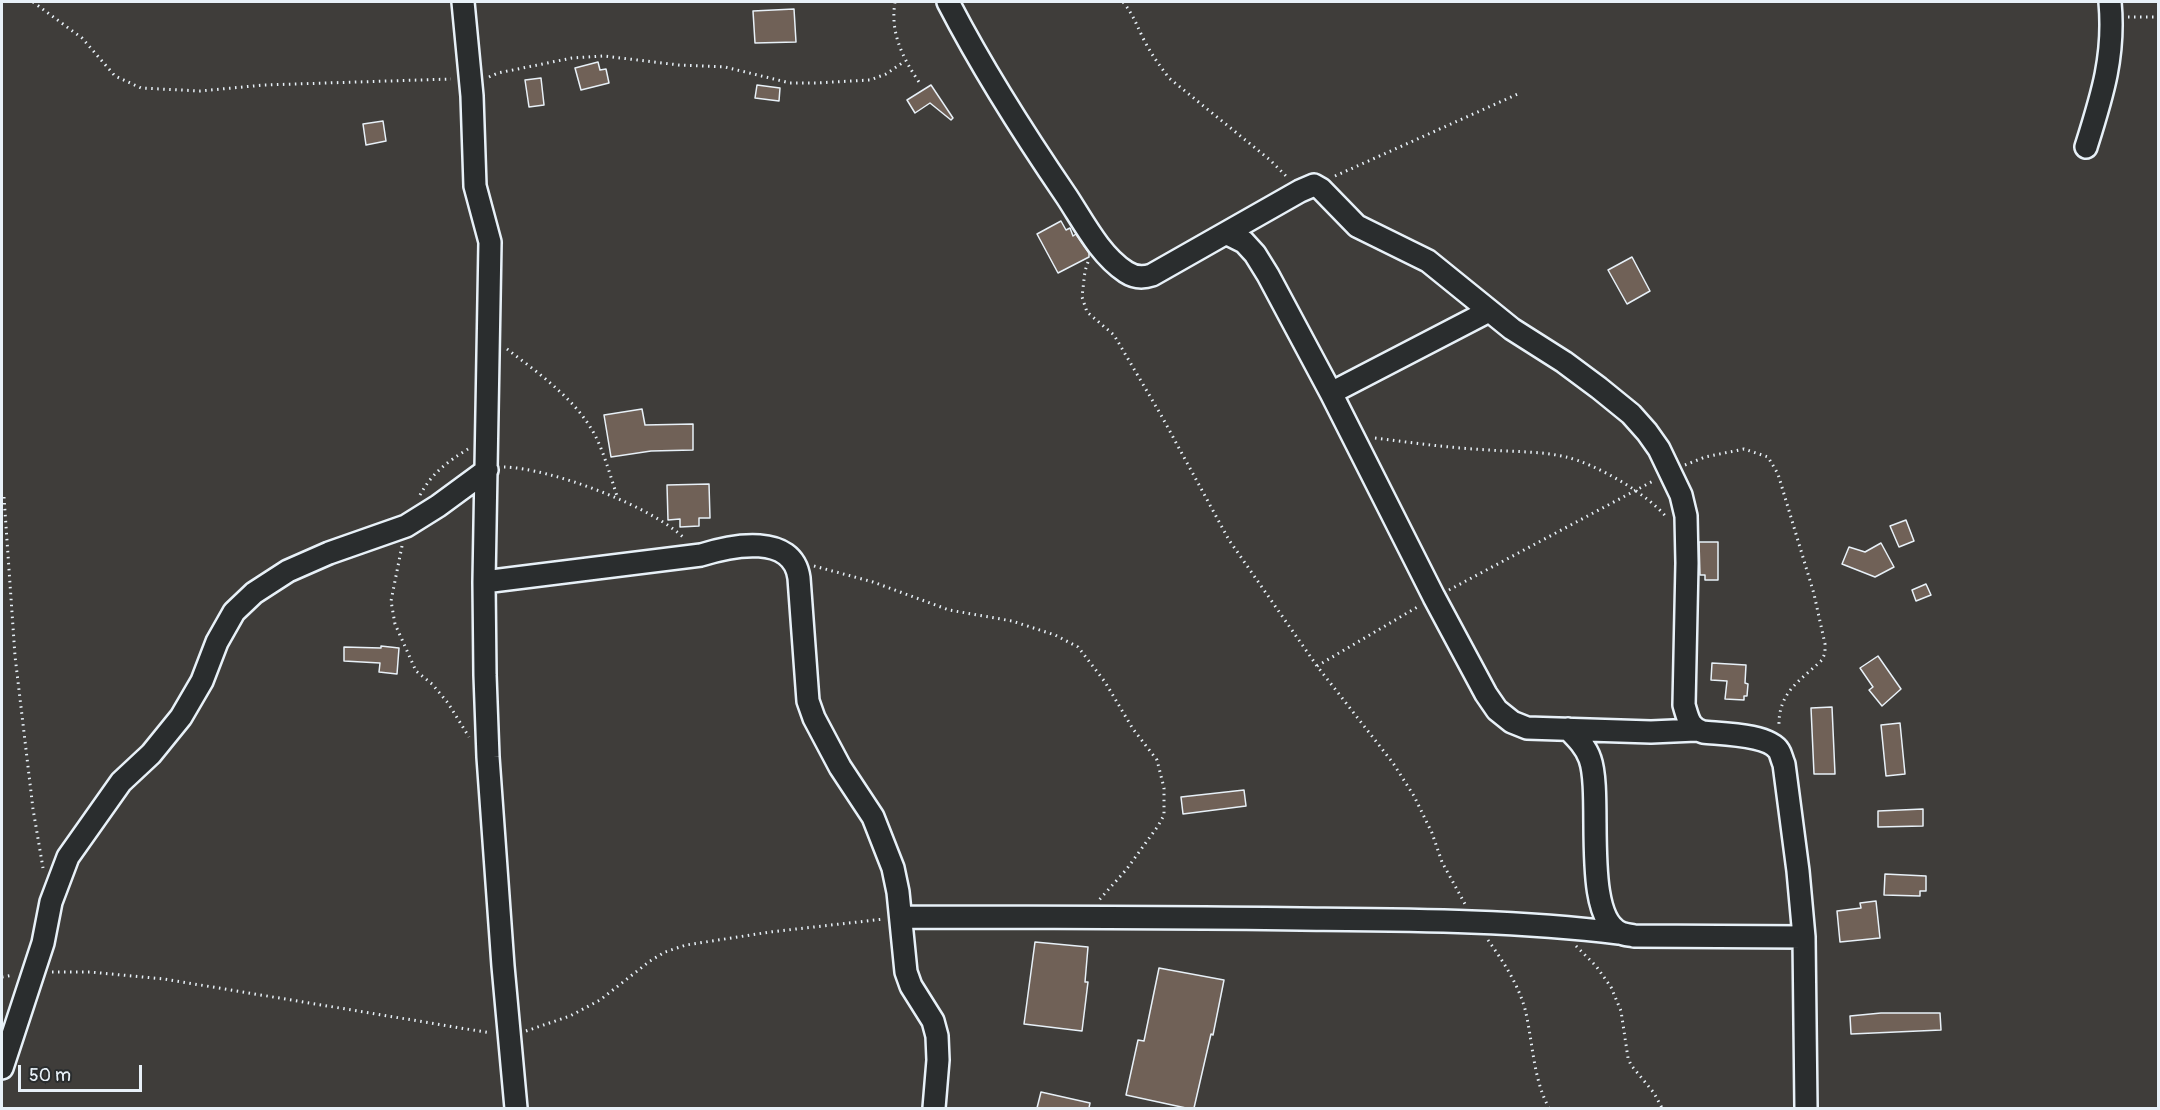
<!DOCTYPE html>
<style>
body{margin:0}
#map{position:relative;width:2160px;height:1110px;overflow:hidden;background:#3f3d3a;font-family:Pangolin,sans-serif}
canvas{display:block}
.frame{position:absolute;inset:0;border:3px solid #e8f1f8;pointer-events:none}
.scale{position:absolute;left:18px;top:1065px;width:124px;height:27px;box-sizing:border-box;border:3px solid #e8f1f8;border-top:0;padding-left:8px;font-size:18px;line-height:21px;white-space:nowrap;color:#e8f1f8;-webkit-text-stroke:4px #2a2d2e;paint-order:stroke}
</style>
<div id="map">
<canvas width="2160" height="1110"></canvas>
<div class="frame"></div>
<div class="scale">50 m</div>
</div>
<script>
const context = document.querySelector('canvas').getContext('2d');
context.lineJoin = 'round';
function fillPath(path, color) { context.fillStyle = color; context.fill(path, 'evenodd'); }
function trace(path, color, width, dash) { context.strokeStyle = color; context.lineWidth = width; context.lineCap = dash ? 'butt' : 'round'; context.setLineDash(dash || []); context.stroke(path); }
const building = new Path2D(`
 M794,9L796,42L755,43L753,11Z
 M598,62L600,70L606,69L609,83L581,90L575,68Z
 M541,78L544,105L529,107L525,80Z
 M757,85L780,88L779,101L755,98Z
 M931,85L953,118L951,120L930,103L915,113L907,100Z
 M383,121L386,141L366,145L363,124Z
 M1061,221L1066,230L1070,228L1073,236L1076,234L1089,253V257L1058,273L1037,234Z
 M1632,257L1650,291L1627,304L1608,270Z
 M642,409L645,425L693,424V450L651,451L611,457L604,415Z
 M709,484L710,518H699V526L680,527V519L668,520L667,485Z
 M1906,520L1914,541L1899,547L1890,526Z
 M1699,542H1718V580H1705V575H1700Z
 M1881,543L1894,567L1875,577L1842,564L1849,547L1865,552Z
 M1926,584L1931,595L1916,601L1912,590Z
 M381,646L399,648L397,674L379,672L380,663L344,661V647L381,648Z
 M1878,656L1901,689L1882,706L1869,690L1873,687L1860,668Z
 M1712,663L1746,665L1745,683L1748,684L1747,696H1744V700L1725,699L1727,681L1711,680Z
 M1832,707L1835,774H1814L1811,708Z
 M1900,723L1905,774L1886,776L1881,725Z
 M1244,790L1246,806L1183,814L1181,797Z
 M1923,809V826L1878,827V811Z
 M1885,874L1926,876V891H1920V896L1884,895Z
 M1876,901L1880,938L1840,942L1837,911L1861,908L1860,903Z
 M1035,942L1088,947L1085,982H1088L1082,1031L1024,1024Z
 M1159,968L1224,980L1213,1035L1211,1034L1194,1108H1186L1126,1095L1138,1040L1144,1041Z
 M1881,1013H1940L1941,1030L1851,1034L1850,1016Z
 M1041,1092L1090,1103L1089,1108H1037Z`);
fillPath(building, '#706157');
trace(building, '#e8f1f8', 1.5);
const minor = new Path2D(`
 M463,2L472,96L475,186L490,242L484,582L485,675L488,757L503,966L516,1108
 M948,2C983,70 1024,134 1067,197C1084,223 1100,255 1126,272C1135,278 1143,278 1152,275L1300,191L1314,185L1321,189L1357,226L1428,261L1512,329L1564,362L1599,388L1631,414L1647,432L1659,449L1681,495L1686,516L1687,563L1684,705C1688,718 1689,728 1703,732C1721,734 1769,734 1779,751C1781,754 1782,760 1784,764L1798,871L1804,937L1806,1108
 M2086,147C2102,96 2115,56 2110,2
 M1226,233L1244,242L1255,254L1268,275L1331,393L1434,597L1486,694L1497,710L1512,722L1527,728L1651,732L1696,730
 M1331,393L1489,311
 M484,582L701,555C732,545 793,533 799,578L808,701L814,718L840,767L873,817L893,868L898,892L906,972L911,986L933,1021L937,1036L938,1060L934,1108
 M1568,729C1577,738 1586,747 1590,759C1603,795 1581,917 1621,933C1625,935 1630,935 1634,936L1804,937
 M901,917C1034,917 1168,917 1301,919C1407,920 1513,920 1619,933
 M2,1068L43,943L51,902L68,857L121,782L151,754L181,717L202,681L217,642L234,612L254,593L288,571L329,553L406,526L438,506L487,470`);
trace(minor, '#e8f1f8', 26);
trace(new Path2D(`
 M33,2L82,38L115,76L141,88L200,91L264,85L451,79
 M895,2C890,32 902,57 919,82
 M1123,2C1133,14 1137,26 1144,40C1151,54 1160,66 1169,78L1270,160L1287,177
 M2128,17H2158
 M489,77L498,73L572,58L604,56L679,65L725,67L790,83H816L870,80L886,74L905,61
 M1335,176L1520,93
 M1088,262L1085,271L1082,297L1087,312L1114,335L1161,415L1229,540L1317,666L1393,763L1414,796L1432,833L1442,862L1465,904
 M507,349C542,376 583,404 600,446C607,463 612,481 618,499
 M1375,438C1413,443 1451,448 1489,450C1515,452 1541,451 1566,457C1596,464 1648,494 1667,518
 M1685,465L1705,457L1744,449L1768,457L1778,474L1814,594L1825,644V653L1822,660C1799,682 1778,692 1779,727
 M504,467C550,468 652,506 685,539
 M420,495C432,473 447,462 468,449
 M4,497L15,656L33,809L43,868
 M402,546L391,601L395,624L416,671L432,684L448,703L469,737
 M814,566L873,582L949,610L1012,621L1055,635L1078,647L1105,682L1133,729L1157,760L1164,788V815L1158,826L1126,870L1099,900
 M1449,590L1655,480
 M1317,666L1419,606
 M1488,940C1503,961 1518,984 1525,1009C1533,1042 1533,1079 1549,1108
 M1576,946L1596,966L1611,987L1621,1011L1628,1058L1631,1065L1654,1093L1662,1108
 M52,972H90L164,979L491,1033
 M2,977L13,975
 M526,1031L570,1016L600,1000L650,961L665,952L686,945L770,932L884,919`), '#e8f1f8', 3, [1.5, 4.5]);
trace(minor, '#2a2d2e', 21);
</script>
